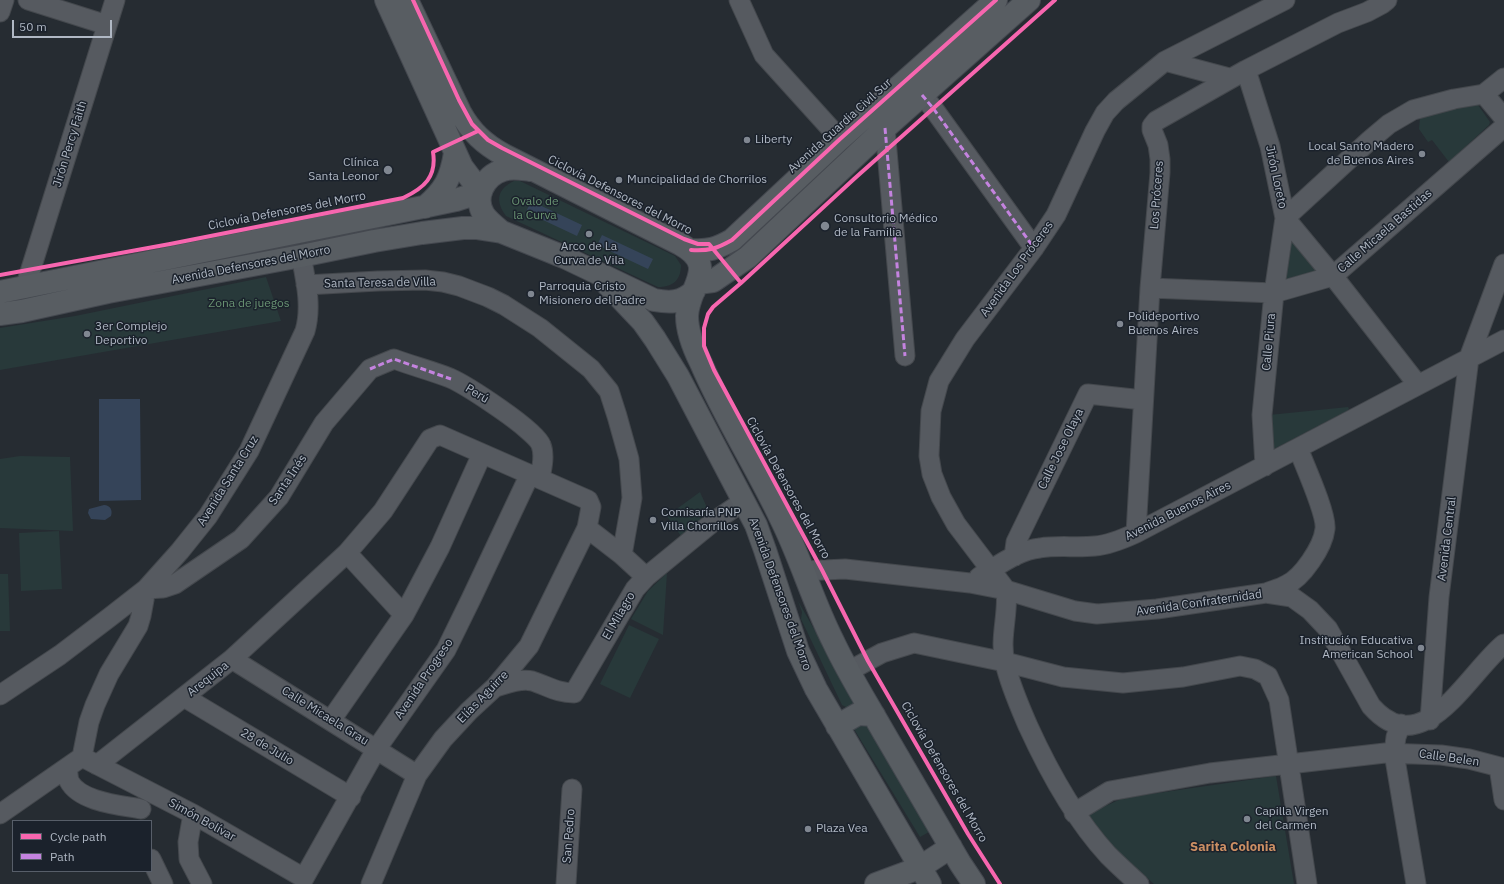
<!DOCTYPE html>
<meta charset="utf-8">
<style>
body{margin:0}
#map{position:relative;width:1504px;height:884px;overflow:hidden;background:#262c32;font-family:"IBM Plex Sans",sans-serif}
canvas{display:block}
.legend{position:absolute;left:12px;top:820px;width:140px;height:52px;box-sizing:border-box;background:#1b222c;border:1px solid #575e69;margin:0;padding:5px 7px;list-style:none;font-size:12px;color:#b0b8c4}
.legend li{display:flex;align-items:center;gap:8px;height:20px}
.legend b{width:20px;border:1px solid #575e69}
.scale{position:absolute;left:12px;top:20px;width:100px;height:18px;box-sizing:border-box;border:2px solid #b0b8c4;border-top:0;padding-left:5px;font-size:12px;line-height:14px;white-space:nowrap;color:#b0b8c4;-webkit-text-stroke:3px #1b222c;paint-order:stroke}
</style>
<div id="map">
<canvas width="1504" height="884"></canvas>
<ul class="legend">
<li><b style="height:5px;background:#f766af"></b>Cycle path</li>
<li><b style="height:5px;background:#c483df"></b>Path</li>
</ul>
<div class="scale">50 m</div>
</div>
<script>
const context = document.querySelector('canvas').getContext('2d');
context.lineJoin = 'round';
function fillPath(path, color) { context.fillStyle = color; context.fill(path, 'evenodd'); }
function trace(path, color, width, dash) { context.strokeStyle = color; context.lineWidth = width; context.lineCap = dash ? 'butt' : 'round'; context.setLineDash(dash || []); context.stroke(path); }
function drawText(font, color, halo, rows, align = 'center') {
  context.font = font + ' "IBM Plex Sans",sans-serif'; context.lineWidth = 3; context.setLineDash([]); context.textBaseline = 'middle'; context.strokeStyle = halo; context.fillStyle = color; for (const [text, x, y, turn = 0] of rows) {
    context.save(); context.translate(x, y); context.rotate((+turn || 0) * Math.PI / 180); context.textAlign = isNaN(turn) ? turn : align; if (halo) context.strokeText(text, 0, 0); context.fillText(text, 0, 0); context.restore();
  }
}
fillPath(new Path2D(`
 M1473,101L1478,105L1490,122L1489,125L1449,162L1432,140L1428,142L1419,129L1420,118Z
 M514,181H520L675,256L681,265C681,280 673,287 658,287L506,216C495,201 497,189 514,181Z
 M416,223V224L380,229L318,241L20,301V300L316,240Z
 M1287,235L1318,273L1284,282Z
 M266,277L281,321L0,370V328L75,316Z
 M1348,407L1349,409L1347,411L1274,449L1268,443L1269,415Z
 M20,456L70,457L73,531L0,528V459Z
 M700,492L709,512V518L683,539L667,516Z
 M59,531L62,589L21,591L19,533Z
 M667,573L663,635L631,619L648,591Z
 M0,574H8L10,631H0Z
 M798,601L854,699L855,705L850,709L842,705L801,619L802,612Z
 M629,625L659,639L630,698L600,684Z
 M867,723L929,832L920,837L854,729L856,727Z
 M1276,776L1294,884H1154C1128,862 1107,843 1086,815L1123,798Z`), '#28393a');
fillPath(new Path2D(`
 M531,201L582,225L577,236L526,212Z
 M602,235L653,259L648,269L597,245Z
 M99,399H140L141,500L99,501Z
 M104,505C110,505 113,510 111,516L105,520L91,519L88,513L89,509Z`), '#354459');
const minor = new Path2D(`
 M28,0L107,25
 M739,0L764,55L840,139
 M0,12L4,0
 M1165,61L1229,78
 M1246,70L1270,146L1285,218L1333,276L1418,385
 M1484,94L1504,118
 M922,95L933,108L1034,248
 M885,128L905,356
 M306,285L378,281L425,280L443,282L459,286L488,297L504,305L540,328L591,369L609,391L617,416L629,459L632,498L622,555
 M25,288L115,0
 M1150,288L1274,293L1333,276L1504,127
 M1265,466L1262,415L1274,293L1285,218L1370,140L1389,124L1413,110L1454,99L1484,94L1504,78
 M530,474L471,599L446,650L377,748L304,878L193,814L82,757L89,722L95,705L109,674L138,626L141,616L146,589L163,588L175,584L241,539L279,497L324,423L370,369L394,359C413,366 432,371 450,378C466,385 536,430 541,445C545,455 542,468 540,478
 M587,528L622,555L646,577
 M1136,533L1150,288L1160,173V159L1158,145L1152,130V126L1156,121L1246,70L1338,23L1367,12L1382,4L1387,0
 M347,553L404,615
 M1015,556V549L1016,542L1088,394L1143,400
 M803,571L845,569L970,583L1006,590L1075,611L1097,614L1157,609L1266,593L1292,597L1310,610L1328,629L1371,706C1423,765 1468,673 1504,644
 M979,577C998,566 1018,550 1040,548C1058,545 1077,548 1095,546C1109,545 1123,539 1136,533L1504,340
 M1266,593C1272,590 1280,589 1286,585C1302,578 1323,547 1325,529C1327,514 1304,464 1298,448
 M232,659L417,775
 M849,671L882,653L914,643L1005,662L1063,677L1123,683L1183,677L1240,666L1255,669L1268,676L1279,700L1307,884
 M495,687C506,684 521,678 532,681C548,686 557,693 574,693L635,589L646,577L713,522L744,501
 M0,695L60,655L110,617L146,589L180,551L208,516L249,451L305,331C312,307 306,281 301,256
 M184,697L351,797
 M331,720L404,615L440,547L482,454
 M1430,720L1439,597L1469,358L1504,264
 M1401,724L1396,737L1394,753L1416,884
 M97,765L232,659L347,553L383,511L430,439L440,435L588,500L591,507L587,528L529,646L495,687L469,711L443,739L417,775L371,884
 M1499,767L1504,800
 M67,768C68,772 68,777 69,781C80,802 120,805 141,809
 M1074,813L1110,791L1210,773L1385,753L1441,755L1469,759L1504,768
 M0,814L82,757
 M193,814L188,842L189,859L202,884
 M151,859L163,884
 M566,884L572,789
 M1139,884C1129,875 1118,865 1108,855C1074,818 1049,772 1028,726C1019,705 1010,685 1005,663C999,638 1009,613 1006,590L956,524L941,497L932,474L929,456L931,411L939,381L965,339L1034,248L1056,215L1095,131L1105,113L1116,101L1165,61L1285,0`);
const major = new Path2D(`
 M386,0L462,167L481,192
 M407,0L460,112C471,132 484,144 504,155L680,244C720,266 688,286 687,316C687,332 694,349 701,363C724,417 756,466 781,519C801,559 813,602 833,641C848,673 867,703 884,733C909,776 935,820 960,863L974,884
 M425,207C445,190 451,178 455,153
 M502,232C496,227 489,222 484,215C473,198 484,176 503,170C512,167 521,169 530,170
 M691,250C709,251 716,249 732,240L840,139L996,0
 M698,283L713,281L748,257L885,128L1029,0
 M607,284L643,322L655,339L678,376L756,525L765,550L798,651L816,689L930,884
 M0,292L418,208L456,200L481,192
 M0,314L22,311L108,292L301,256L374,241L422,233L463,228H476L502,232L564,257L654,300C670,303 681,303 694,291
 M837,726L858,714L874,715
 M876,884L919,868L951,847`);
trace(minor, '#44484d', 21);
trace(major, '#44484f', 24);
trace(minor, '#565a60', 19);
trace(major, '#585d62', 22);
trace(new Path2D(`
 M922,95L933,108L1034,248
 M885,128L905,356
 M370,369L394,359L451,379`), '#c483df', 3, [6, 3]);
trace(new Path2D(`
 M413,0L459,100L472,124L488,140L502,148L684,239L698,244H709L741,283
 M691,250C709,251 716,249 732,240L840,139L996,0
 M0,275L170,244L403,198C424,188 437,177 433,152L478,131
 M1000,884L968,834L868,661L822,570L714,370L704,346V328L708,314L713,307L741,283L854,179L1055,0`), '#f766af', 4);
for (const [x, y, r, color] of [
 [747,140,4,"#808791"],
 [1422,154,4,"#808791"],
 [388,170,5,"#808791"],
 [619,180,4,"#808791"],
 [825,226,5,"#808791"],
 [589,234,4,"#808791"],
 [531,294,4,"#808791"],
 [1120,324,4,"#808791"],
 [87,334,4,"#808791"],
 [653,520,4,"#808791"],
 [1421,648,4,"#808791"],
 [1247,819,4,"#808791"],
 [808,829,4,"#808791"]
]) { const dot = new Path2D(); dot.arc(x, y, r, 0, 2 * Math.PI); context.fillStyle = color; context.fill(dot); trace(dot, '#1b222c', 1.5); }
drawText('12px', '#b0b8c4', '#1b222c', [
 ["Avenida Guardia Civil Sur",840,126,-42],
 ["Jirón Percy Faith",70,144,-73],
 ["Jirón Loreto",1276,177,78],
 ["Ciclovía Defensores del Morro",620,195,27],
 ["Los Próceres",1157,195,-86],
 ["Ciclovía Defensores del Morro",287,211,-11],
 ["Calle Micaela Bastidas",1385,231,-41],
 ["Avenida Defensores del Morro",251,265,-11],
 ["Avenida Los Próceres",1017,269,-54],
 ["Santa Teresa de Villa",380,283,-1],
 ["Calle Piura",1269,342,-85],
 ["Perú",477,394,31],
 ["Calle Jose Olaya",1061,449,-64],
 ["Santa Inés",288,480,-56],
 ["Avenida Santa Cruz",228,481,-58],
 ["Ciclovía Defensores del Morro",788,488,61],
 ["Avenida Buenos Aires",1178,511,-27],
 ["Avenida Central",1447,539,-83],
 ["Avenida Defensores del Morro",780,594,70],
 ["Avenida Confraternidad",1199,603,-8],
 ["El Milagro",619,616,-60],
 ["Arequipa",208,679,-38],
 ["Avenida Progreso",424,679,-56],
 ["Elías Aguirre",483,697,-46],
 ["Calle Micaela Grau",325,716,32],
 ["28 de Julio",267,747,31],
 ["Calle Belen",1449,758,8],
 ["Ciclovía Defensores del Morro",944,772,60],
 ["Simón Bolívar",202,820,29],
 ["San Pedro",569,836,-86]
]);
drawText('12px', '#b0b8c4', '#1b222c', [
 ["Liberty",755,140],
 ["Local Santo Madero",1414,147,"right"],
 ["de Buenos Aires",1414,161,"right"],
 ["Clínica",379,163,"right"],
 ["Santa Leonor",379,177,"right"],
 ["Muncipalidad de Chorrilos",627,180],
 ["Consultorio Médico",834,219],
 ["de la Familia",834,233],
 ["Arco de La",589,247,"center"],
 ["Curva de Vila",589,261,"center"],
 ["Parroquia Cristo",539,287],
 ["Misionero del Padre",539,301],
 ["Polideportivo",1128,317],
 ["Buenos Aires",1128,331],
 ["3er Complejo",95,327],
 ["Deportivo",95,341],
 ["Comisaría PNP",661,513],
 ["Villa Chorrillos",661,527],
 ["Institución Educativa",1413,641,"right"],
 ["American School",1413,655,"right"],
 ["Capilla Virgen",1255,812],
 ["del Carmen",1255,826],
 ["Plaza Vea",816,829]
], 'left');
drawText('12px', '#699372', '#1b222c', [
 ["Ovalo de",535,202],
 ["la Curva",535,216],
 ["Zona de juegos",249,304]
]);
drawText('bold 13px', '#cc8f63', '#1b222c', [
 ["Sarita Colonia",1233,847]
]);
</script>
